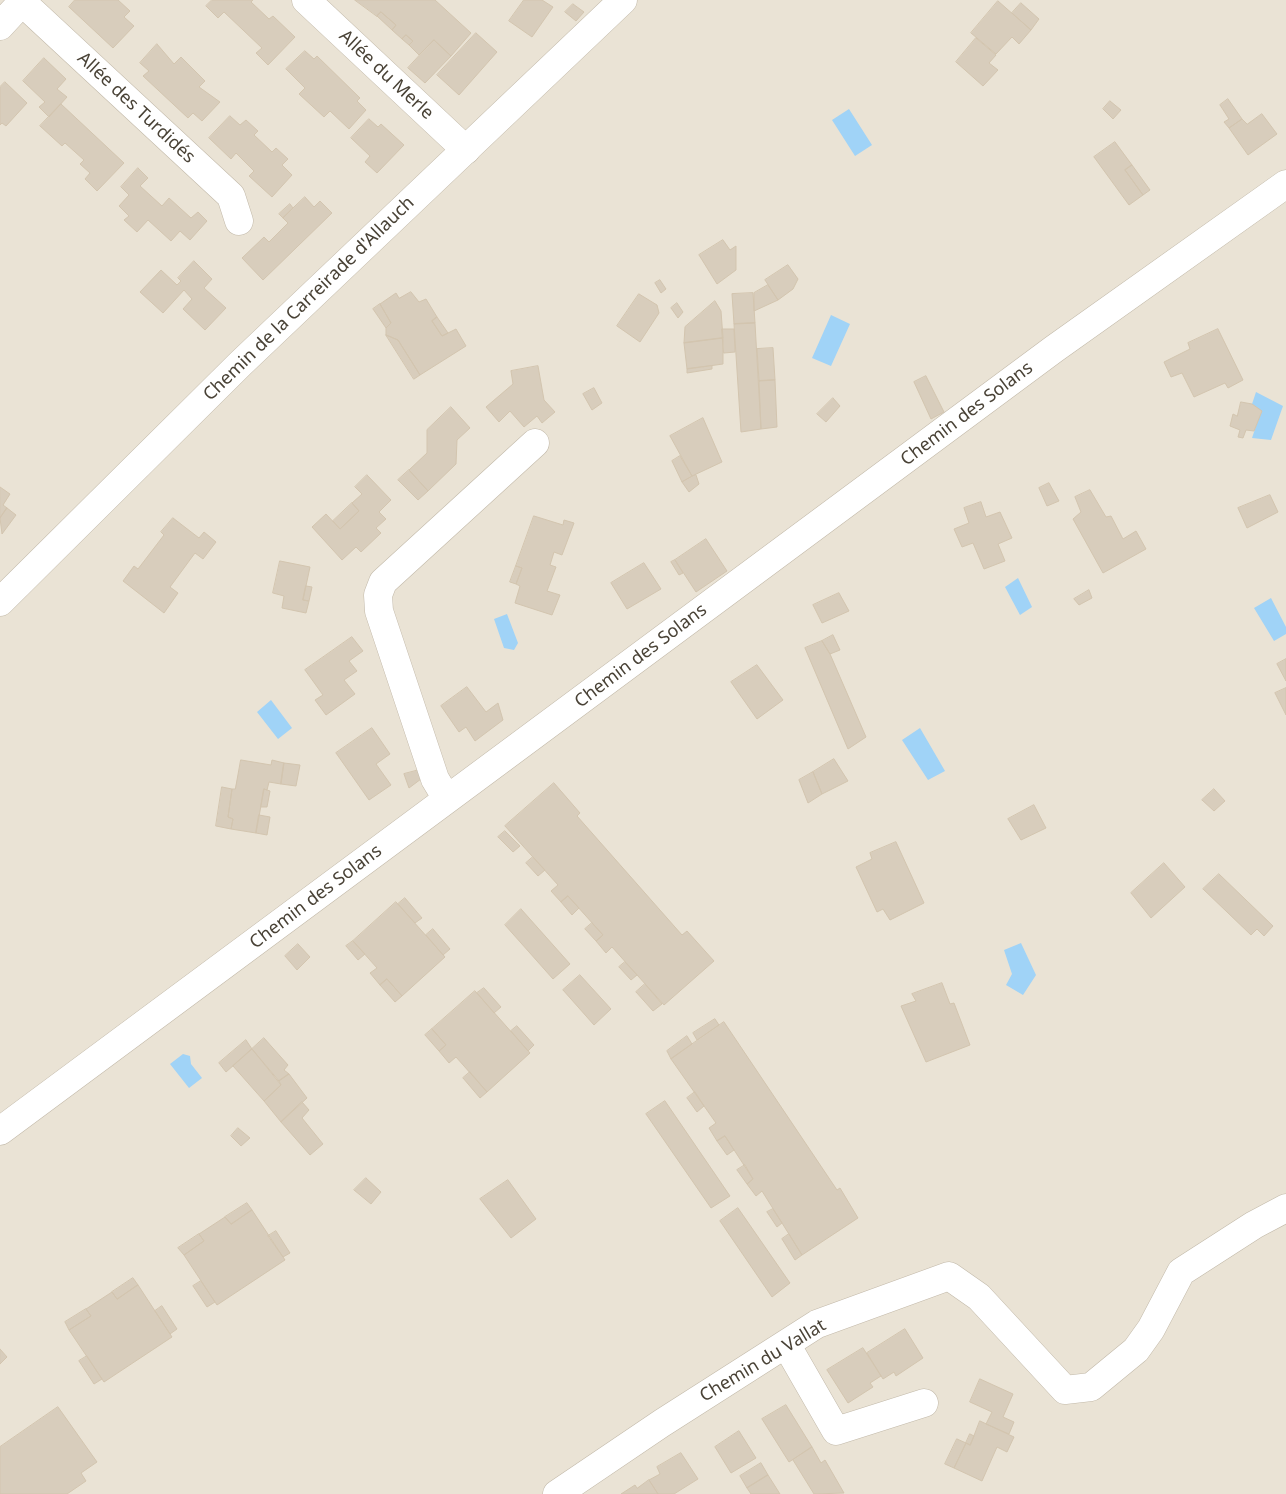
<!DOCTYPE html>
<meta charset="utf-8">
<style>
body{margin:0}
canvas{display:block;background:#f5f1e8}
</style>
<canvas width="1286" height="1494"></canvas>
<script>
const context = document.querySelector('canvas').getContext('2d');
context.lineJoin = 'round';
function fillPath(path, color) { context.fillStyle = color; context.fill(path, 'evenodd'); }
function trace(path, color, width, dash) { context.strokeStyle = color; context.lineWidth = width; context.lineCap = dash ? 'butt' : 'round'; context.setLineDash(dash || []); context.stroke(path); }
function drawText(font, color, halo, rows, align = 'center') {
  context.font = font + ' "Noto Sans",sans-serif'; context.lineWidth = 4.5; context.setLineDash([]); context.textBaseline = 'middle'; context.strokeStyle = halo; context.fillStyle = color; for (const [text, x, y, turn = 0] of rows) {
    context.save(); context.translate(x, y); context.rotate((+turn || 0) * Math.PI / 180); context.textAlign = isNaN(turn) ? turn : align; if (halo) context.strokeText(text, 0, 0); context.fillText(text, 0, 0); context.restore();
  }
}
fillPath(new Path2D(`
 M0,0H1286V1494H0Z`), '#eae3d5');
fillPath(new Path2D(`
 M849,109L872,145L855,156L832,120Z
 M831,315L850,324L831,366L812,358Z
 M1256,392L1283,406L1271,440L1252,438L1261,411L1252,404Z
 M1018,578L1032,607L1020,615L1005,587Z
 M1271,598L1286,627V634L1274,641L1254,608Z
 M507,614L518,643L514,650L504,648L494,619Z
 M271,700L292,728L278,739L257,712Z
 M920,728L945,771L928,780L902,740Z
 M1021,943L1036,975L1023,995L1006,985L1012,974L1004,950Z
 M183,1054L190,1056L191,1064L202,1078L189,1088L170,1064Z`), '#a0d3f7');
const building = new Path2D(`
 M75,0H118L130,11L124,17L134,26L113,48L69,7Z
 M212,0H253L251,2L269,19L273,16L295,37L268,65L256,53L262,48L224,12L218,18L206,6Z
 M355,0H435L471,33L451,56L434,40L419,55L409,45L413,41L406,35L402,39L392,30L396,25L381,12L377,16Z
 M524,0H542L553,7L532,37L509,21Z
 M998,1L1031,30L1019,44L1012,37L996,54L971,33Z
 M1021,3L1039,19L1031,30L1012,13Z
 M573,4L584,12L576,21L565,12Z
 M381,12L396,25L392,30L377,16Z
 M476,33L497,52L459,95L437,75Z
 M406,35L413,41L409,45L402,39Z
 M976,38L996,55L989,63L998,70L983,86L956,62Z
 M434,40L451,56L425,83L408,68Z
 M157,44L174,64L181,57L205,81L199,87L220,102L202,121L193,113L188,118L143,76L149,71L140,63Z
 M305,51L314,59L317,56L360,98L357,101L366,110L349,129L330,111L324,117L299,94L305,88L286,69Z
 M44,58L66,79L57,89L67,97L49,117L39,107L45,102L23,81Z
 M5,82L27,103L6,126L2,123L0,125V87Z
 M1228,99L1242,119L1229,128L1224,122L1229,119L1220,105Z
 M1110,101L1121,110L1113,119L1103,109Z
 M61,104L124,163L97,191L85,179L90,173L80,164L84,160L65,143L62,146L40,126Z
 M1262,114L1277,134L1248,155L1229,128L1242,119L1247,124Z
 M230,116L240,125L246,120L258,131L254,135L272,152L276,148L288,159L282,165L292,175L272,197L249,176L254,171L236,153L231,159L209,138Z
 M369,119L378,127L381,124L404,145L377,173L365,162L370,156L351,138Z
 M1115,142L1132,165L1125,170L1143,195L1129,205L1094,157Z
 M1132,165L1150,190L1143,195L1125,170Z
 M138,168L148,178L140,186L162,206L169,198L191,218L198,212L207,221L190,240L180,231L171,241L148,220L137,232L124,220L129,216L119,206L129,195L121,187Z
 M305,197L314,207L320,201L332,213L263,280L242,258L264,237L269,242L288,223L283,218Z
 M290,204L293,208L283,218L279,214Z
 M723,240L730,250L736,246V270L717,284L699,255Z
 M194,261L212,279L204,288L226,308L205,330L183,309L192,299L184,290L163,313L140,292L161,270L177,285L181,281L178,278Z
 M788,265L798,279L793,289L778,300L765,280Z
 M660,280L666,289L661,293L655,283Z
 M768,285L778,300L754,311V293Z
 M411,292L419,302L426,299L437,317L432,321L442,336L456,329L466,346L420,375L398,340L386,335V328L391,323L380,304L396,293L399,298Z
 M753,293L755,323L734,324L732,294Z
 M639,294L657,305L659,313L640,342L617,326Z
 M715,301L721,311L723,338L684,343L685,327Z
 M677,303L683,312L678,318L671,308Z
 M380,304L391,323L386,328L373,309Z
 M437,317L448,333L442,336L432,321Z
 M755,323L761,429L741,432L734,324Z
 M722,329H734L735,352L724,353Z
 M1218,329L1243,380L1228,388L1225,383L1194,397L1182,373L1171,377L1164,362L1190,349L1188,343Z
 M386,335L398,340L420,375L414,379Z
 M723,338V364L687,369L684,343Z
 M773,348L775,380L759,381L757,349Z
 M538,366L544,400L555,412L542,423L537,416L524,427L510,411L499,422L486,407L513,384L511,371Z
 M712,366V369L687,373V369Z
 M926,376L944,412L931,419L914,382Z
 M775,380L777,427L761,429L759,381Z
 M594,388L602,403L592,410L583,394Z
 M833,398L840,406L826,422L817,414Z
 M1241,402L1252,404L1262,411L1254,431L1246,430L1243,438L1238,437L1240,430L1230,426L1233,414L1237,416Z
 M451,407L470,428L457,440L456,464L428,491L409,470L427,453V430Z
 M703,418L722,462L692,476L670,436Z
 M680,456L692,476L682,482L672,461Z
 M409,470L428,491L418,500L398,480Z
 M367,475L391,500L379,512L386,519L376,528L381,533L361,552L356,547L342,560L312,527L326,514L340,529L359,511L352,503L362,494L355,487Z
 M696,475L699,484L689,492L682,482Z
 M1049,483L1059,501L1047,506L1039,488Z
 M0,487L10,494L3,505L7,508L0,518Z
 M1090,490L1106,517L1111,516L1123,539L1136,531L1146,549L1103,573L1073,519L1081,512L1075,497Z
 M1270,495L1278,512L1247,528L1238,508Z
 M981,502L986,517L1000,512L1012,538L998,544L1005,561L984,569L973,543L962,547L954,529L969,523L964,508Z
 M352,503L359,511L340,529L333,521Z
 M7,508L16,515L2,534L0,518Z
 M534,516L563,525L564,520L574,523L562,555L554,552L550,565L556,567L547,591L560,595L552,615L515,603L520,586L516,584L522,568L516,566Z
 M173,518L199,538L204,532L216,542L203,559L195,553L170,587L178,593L164,613L123,581L134,566L138,569L164,535L161,532Z
 M706,539L727,571L696,592L675,560Z
 M675,560L683,573L679,575L671,562Z
 M280,561L310,567L303,600L309,601L306,613L282,608L284,596L273,593Z
 M644,563L661,589L627,609L611,583Z
 M516,566L522,568L516,584L510,582Z
 M306,586L312,587L309,601L303,600Z
 M1089,590L1092,598L1079,605L1074,599Z
 M839,593L849,611L822,623L813,605Z
 M833,635L840,650L830,654L822,641Z
 M352,637L363,651L349,661L357,671L344,680L355,694L326,715L315,700L323,695L305,670Z
 M822,641L830,654L866,737L848,749L805,648Z
 M1286,659V681L1277,664Z
 M757,665L783,700L757,719L731,682Z
 M467,687L486,712L498,703L503,720L475,741L466,727L459,732L441,706Z
 M1286,688V715L1275,693Z
 M372,728L390,754L376,764L391,785L369,800L336,753Z
 M834,759L848,781L822,794L813,772Z
 M241,760L271,765L272,760L284,763L281,784L269,782L267,790L264,789L256,833L231,829L233,819L228,817L232,789H235Z
 M284,763L300,765L296,786L281,784Z
 M423,769L425,776L409,788L404,774Z
 M813,772L822,794L808,803L799,780Z
 M554,783L580,813L577,816L682,935L687,931L714,961L664,1005L612,947L606,953L596,941L603,935L568,896L561,902L551,891L558,885L505,826Z
 M222,787L232,789L228,817L233,819L231,829L216,826Z
 M264,789L270,791L267,807H261Z
 M1214,789L1225,801L1214,811L1202,800Z
 M1034,805L1046,828L1021,840L1008,819Z
 M259,815L270,817L267,835L256,833Z
 M505,831L520,846L513,852L498,837Z
 M896,842L924,903L890,920L883,909L877,912L856,867L872,859L870,853Z
 M533,857L545,870L538,876L526,863Z
 M1164,863L1185,887L1151,918L1131,893Z
 M1219,874L1273,926L1264,936L1257,929L1251,935L1203,889Z
 M568,896L579,908L572,915L561,902Z
 M405,898L422,918L415,923L398,904Z
 M396,902L445,957L402,996L387,979L380,985L370,973L377,968L353,941Z
 M521,909L570,964L553,979L505,925Z
 M592,923L603,935L596,941L585,929Z
 M433,929L450,949L443,955L426,935Z
 M353,941L365,954L358,960L346,946Z
 M298,944L310,957L297,970L285,956Z
 M625,962L637,975L631,980L619,967Z
 M580,975L611,1009L594,1025L563,990Z
 M387,979L402,996L395,1002L380,985Z
 M942,983L950,1004L954,1003L970,1045L926,1062L901,1006L916,1001L912,994Z
 M645,984L662,1004L653,1011L636,992Z
 M484,988L501,1007L494,1013L477,993Z
 M475,991L530,1053L487,1092L456,1057L449,1063L439,1051L446,1045L432,1029Z
 M715,1019L719,1025L697,1040L693,1033Z
 M724,1022L837,1190L840,1188L858,1218L802,1255L762,1191L756,1196L747,1184L753,1179L725,1136L717,1141L709,1128L716,1123L671,1059Z
 M517,1026L534,1045L528,1051L511,1031Z
 M432,1029L446,1045L439,1051L425,1035Z
 M687,1036L692,1044L671,1059L667,1051Z
 M264,1038L288,1065L284,1070L289,1074L279,1081L252,1049Z
 M246,1040L252,1049L226,1072L219,1063Z
 M252,1049L281,1085L264,1101L233,1066Z
 M470,1072L487,1092L480,1098L463,1078Z
 M289,1074L307,1098L281,1122L264,1101L281,1085L279,1081Z
 M695,1092L704,1106L697,1112L687,1098Z
 M665,1101L730,1196L711,1208L646,1114Z
 M302,1102L309,1110L302,1118L323,1144L310,1155L281,1122Z
 M238,1128L250,1138L241,1146L231,1136Z
 M725,1136L734,1150L727,1155L717,1141Z
 M745,1165L753,1179L747,1184L737,1170Z
 M366,1178L381,1192L371,1204L354,1190Z
 M508,1180L536,1219L511,1238L480,1199Z
 M247,1203L252,1210L231,1224L225,1217Z
 M738,1208L790,1283L772,1297L720,1221Z
 M773,1209L782,1223L777,1227L767,1212Z
 M252,1210L285,1260L217,1305L184,1255L204,1241L199,1234L225,1217L231,1224Z
 M276,1231L290,1253L283,1257L268,1236Z
 M199,1234L204,1241L184,1255L178,1248Z
 M789,1234L802,1255L795,1260L782,1239Z
 M133,1278L138,1285L117,1299L112,1292Z
 M201,1281L215,1302L207,1307L193,1286Z
 M138,1285L172,1337L104,1382L69,1330L91,1316L86,1309L112,1292L117,1299Z
 M162,1306L177,1329L170,1334L155,1311Z
 M86,1309L91,1316L69,1330L65,1322Z
 M905,1329L923,1358L896,1376L894,1372L883,1379L867,1353Z
 M863,1348L881,1376L870,1383L873,1387L848,1403L827,1370Z
 M0,1349L7,1357L0,1364Z
 M87,1356L102,1379L94,1384L79,1361Z
 M980,1379L1013,1394L1003,1417L1014,1422L1009,1434L986,1424L992,1412L970,1402Z
 M786,1405L812,1447L789,1462L762,1419Z
 M58,1407L97,1462L81,1473L86,1481L67,1494H0V1447Z
 M980,1421L1014,1437L1007,1452L997,1447L982,1481L954,1468L966,1443L970,1445Z
 M739,1431L756,1458L731,1473L715,1447Z
 M970,1434L974,1436L970,1445L966,1443Z
 M957,1439L966,1443L954,1468L945,1464Z
 M812,1447L821,1463L825,1460L844,1493L814,1494L793,1460Z
 M681,1453L698,1479L674,1494H658L649,1480L660,1474L657,1467Z
 M761,1463L768,1475L747,1488L740,1476Z
 M768,1475L780,1494H751L747,1488Z
 M649,1480L658,1494H621L635,1485L637,1488Z`);
fillPath(building, '#d8cdbc');
trace(building, '#d3c5af', 1);
const minor = new Path2D(`
 M306,0L466,150
 M22,2L231,196L239,221
 M0,26L24,0
 M447,799L435,779L379,611L378,595L383,582L535,443
 M0,1131L1054,349L1286,184
 M786,1344L836,1431L924,1403
 M557,1494L662,1423L817,1324L949,1276L979,1297L1065,1390L1091,1387L1136,1350L1151,1329L1181,1272L1254,1225L1286,1208`);
const tertiary = new Path2D(`
 M0,602L240,364L623,0`);
trace(minor, '#c2b9a9', 29);
trace(tertiary, '#c2b9a9', 29);
trace(minor, '#fff', 28);
trace(tertiary, '#fff', 28);
drawText('18px', '#494236', '#fff', [
 ["Allée du Merle",386,75,43],
 ["Allée des Turdidés",136,108,43],
 ["Chemin de la Carreirade d'Allauch",309,299,-44],
 ["Chemin des Solans",967,414,-37],
 ["Chemin des Solans",641,656,-37],
 ["Chemin des Solans",316,897,-37],
 ["Chemin du Vallat",763,1361,-31]
]);
</script>
